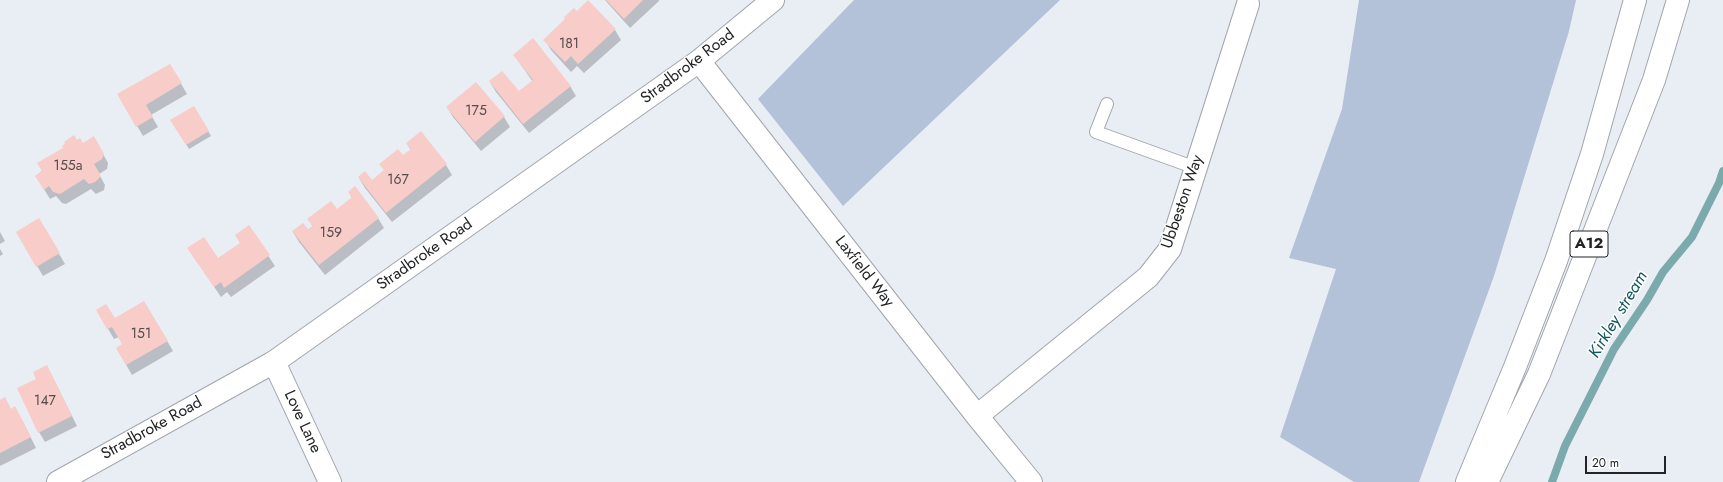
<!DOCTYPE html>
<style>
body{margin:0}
#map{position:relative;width:1723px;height:482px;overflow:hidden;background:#e9edf4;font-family:Jost,sans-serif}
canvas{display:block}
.scale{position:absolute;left:1585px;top:456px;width:81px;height:18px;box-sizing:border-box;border:2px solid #212325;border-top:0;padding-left:5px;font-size:12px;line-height:14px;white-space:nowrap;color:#212325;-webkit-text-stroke:3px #fff;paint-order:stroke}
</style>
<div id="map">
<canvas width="1723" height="482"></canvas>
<div class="scale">20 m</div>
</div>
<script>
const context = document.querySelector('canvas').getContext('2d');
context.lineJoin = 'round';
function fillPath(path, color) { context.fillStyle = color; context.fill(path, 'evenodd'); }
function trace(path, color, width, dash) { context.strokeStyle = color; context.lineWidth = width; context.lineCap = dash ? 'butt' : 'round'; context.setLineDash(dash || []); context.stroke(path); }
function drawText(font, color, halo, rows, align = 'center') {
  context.font = font + ' Jost,sans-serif'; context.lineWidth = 3; context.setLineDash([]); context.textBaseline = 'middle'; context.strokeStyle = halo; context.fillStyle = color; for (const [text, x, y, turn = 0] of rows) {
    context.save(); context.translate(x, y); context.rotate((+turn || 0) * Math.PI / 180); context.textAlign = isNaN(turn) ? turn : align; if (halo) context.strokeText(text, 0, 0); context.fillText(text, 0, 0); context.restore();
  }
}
fillPath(new Path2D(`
 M854,0H1060L843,206L758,99Z
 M1359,0H1576L1569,31L1494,276L1419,482H1354L1280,437L1336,269L1289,258L1342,109Z`), '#b3c1d9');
fillPath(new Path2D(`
 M605,0H659V1L630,28Z
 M577,12L615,30L621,40L584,73L577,66L571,72L551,50L545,40L566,19Z
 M514,55L570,86L576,96L529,133L496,92L490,82L519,92L533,82Z
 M170,65L187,94L151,115L158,127L143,136L119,95Z
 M476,83L504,117L510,127L481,151L453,117L447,107Z
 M194,107L211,136L189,149L172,120Z
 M94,138L108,163L107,169L99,174L105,185L104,190L96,194L91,189L66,204L62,203L56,196L50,199L36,176L76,141L83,144Z
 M407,144L446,165L452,175L392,222L365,188L359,178L372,181L411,150Z
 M349,192L378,218L384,228L325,275L299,242L293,232L308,231L313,227L308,219L337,210L352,198Z
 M39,220L65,264L43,276L17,232Z
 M249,227L275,266L231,297L227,292L221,297L188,248L218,260L241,244Z
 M0,232L5,241L0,244Z
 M0,249L3,254L0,256Z
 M144,302L173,351L132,375L117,349L123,345L119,337L114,339L97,310L114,319Z
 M52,376L77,426L45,442L39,432Z
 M5,398L11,410L21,418L36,448L0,466V401Z`), '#0003');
trace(new Path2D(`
 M1552,482L1565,446L1614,349L1647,300L1663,272L1692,237L1719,183L1723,171`), '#7baaad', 8);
fillPath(new Path2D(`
 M588,0L616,29L578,64L571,56L565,62L543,40L565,19L564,17L574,8L577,11Z
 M606,0H643L624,19Z
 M533,38L571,86L523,124L489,81L502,71L519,91L533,80L513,55Z
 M170,64L182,83L146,105L153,117L136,127L117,94Z
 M476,82L505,116L475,142L446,107Z
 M194,106L209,131L186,145L170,120Z
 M421,131L447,164L386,213L358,177L365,171L372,180L384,170L379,164L398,149L403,155L411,149L406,143Z
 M74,135L77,140L80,138L83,143L94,136L104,154L102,159L94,164L100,174V177L95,182L89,184L84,179L60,194L53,192L49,186L44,190L35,176L42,171L37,163L63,148L62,146L65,144L64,142Z
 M355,186L379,218L319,265L292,231L303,223L308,229L313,226L307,219L331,201L337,209L352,197L348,192Z
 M39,218L60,253L36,267L16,232Z
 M249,225L270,255L224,288L221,282L214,287L187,248L204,237L218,258L240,243L235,235Z
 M144,301L168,341L126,365L116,348L122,344L112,327L107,329L96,310L106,304L115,318Z
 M47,365L72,416L38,433L17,388L36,379L33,372Z
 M5,397L11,409L15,406L31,437L0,453V400Z`), '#f8ccc8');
const lane = new Path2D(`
 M1107,104L1096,132L1196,168`);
const street = new Path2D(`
 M699,61L977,416L1031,482
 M274,362L330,482
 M977,416L1148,277L1170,249L1248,4`);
const secondary = new Path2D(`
 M58,482L274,362L699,61L773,0`);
const highway = new Path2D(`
 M1467,482L1515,367L1556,261L1592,154L1635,0
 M1487,482L1539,374L1654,80L1678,0`);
trace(lane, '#a1a5ac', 14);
trace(street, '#a1a5ac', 24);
trace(secondary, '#a1a5ac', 24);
trace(highway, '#a1a5ac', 24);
trace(lane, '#fff', 12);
trace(street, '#fff', 22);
trace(secondary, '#fff', 22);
trace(highway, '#fff', 22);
drawText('14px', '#574d4e', null, [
 ["181",569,45],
 ["175",476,112],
 ["155a",68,167],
 ["167",398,181],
 ["159",331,234],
 ["151",141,335],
 ["147",45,402]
]);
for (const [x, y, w] of [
 [1589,244,38]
]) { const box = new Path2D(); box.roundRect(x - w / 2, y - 13, w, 26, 3); context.fillStyle = '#fff'; context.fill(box); trace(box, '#212325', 1); }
drawText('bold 15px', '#212325', null, [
 ["A12",1589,244]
]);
drawText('16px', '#212325', '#fff', [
 ["Stradbroke Road",688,67,-37],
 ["Ubbeston Way",1183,202,-71],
 ["Stradbroke Road",425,255,-35],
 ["Laxfield Way",864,272,52],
 ["Love Lane",302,422,65],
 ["Stradbroke Road",152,429,-29]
]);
drawText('italic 17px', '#11565a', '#fff', [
 ["Kirkley stream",1619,315,-59]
]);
</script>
